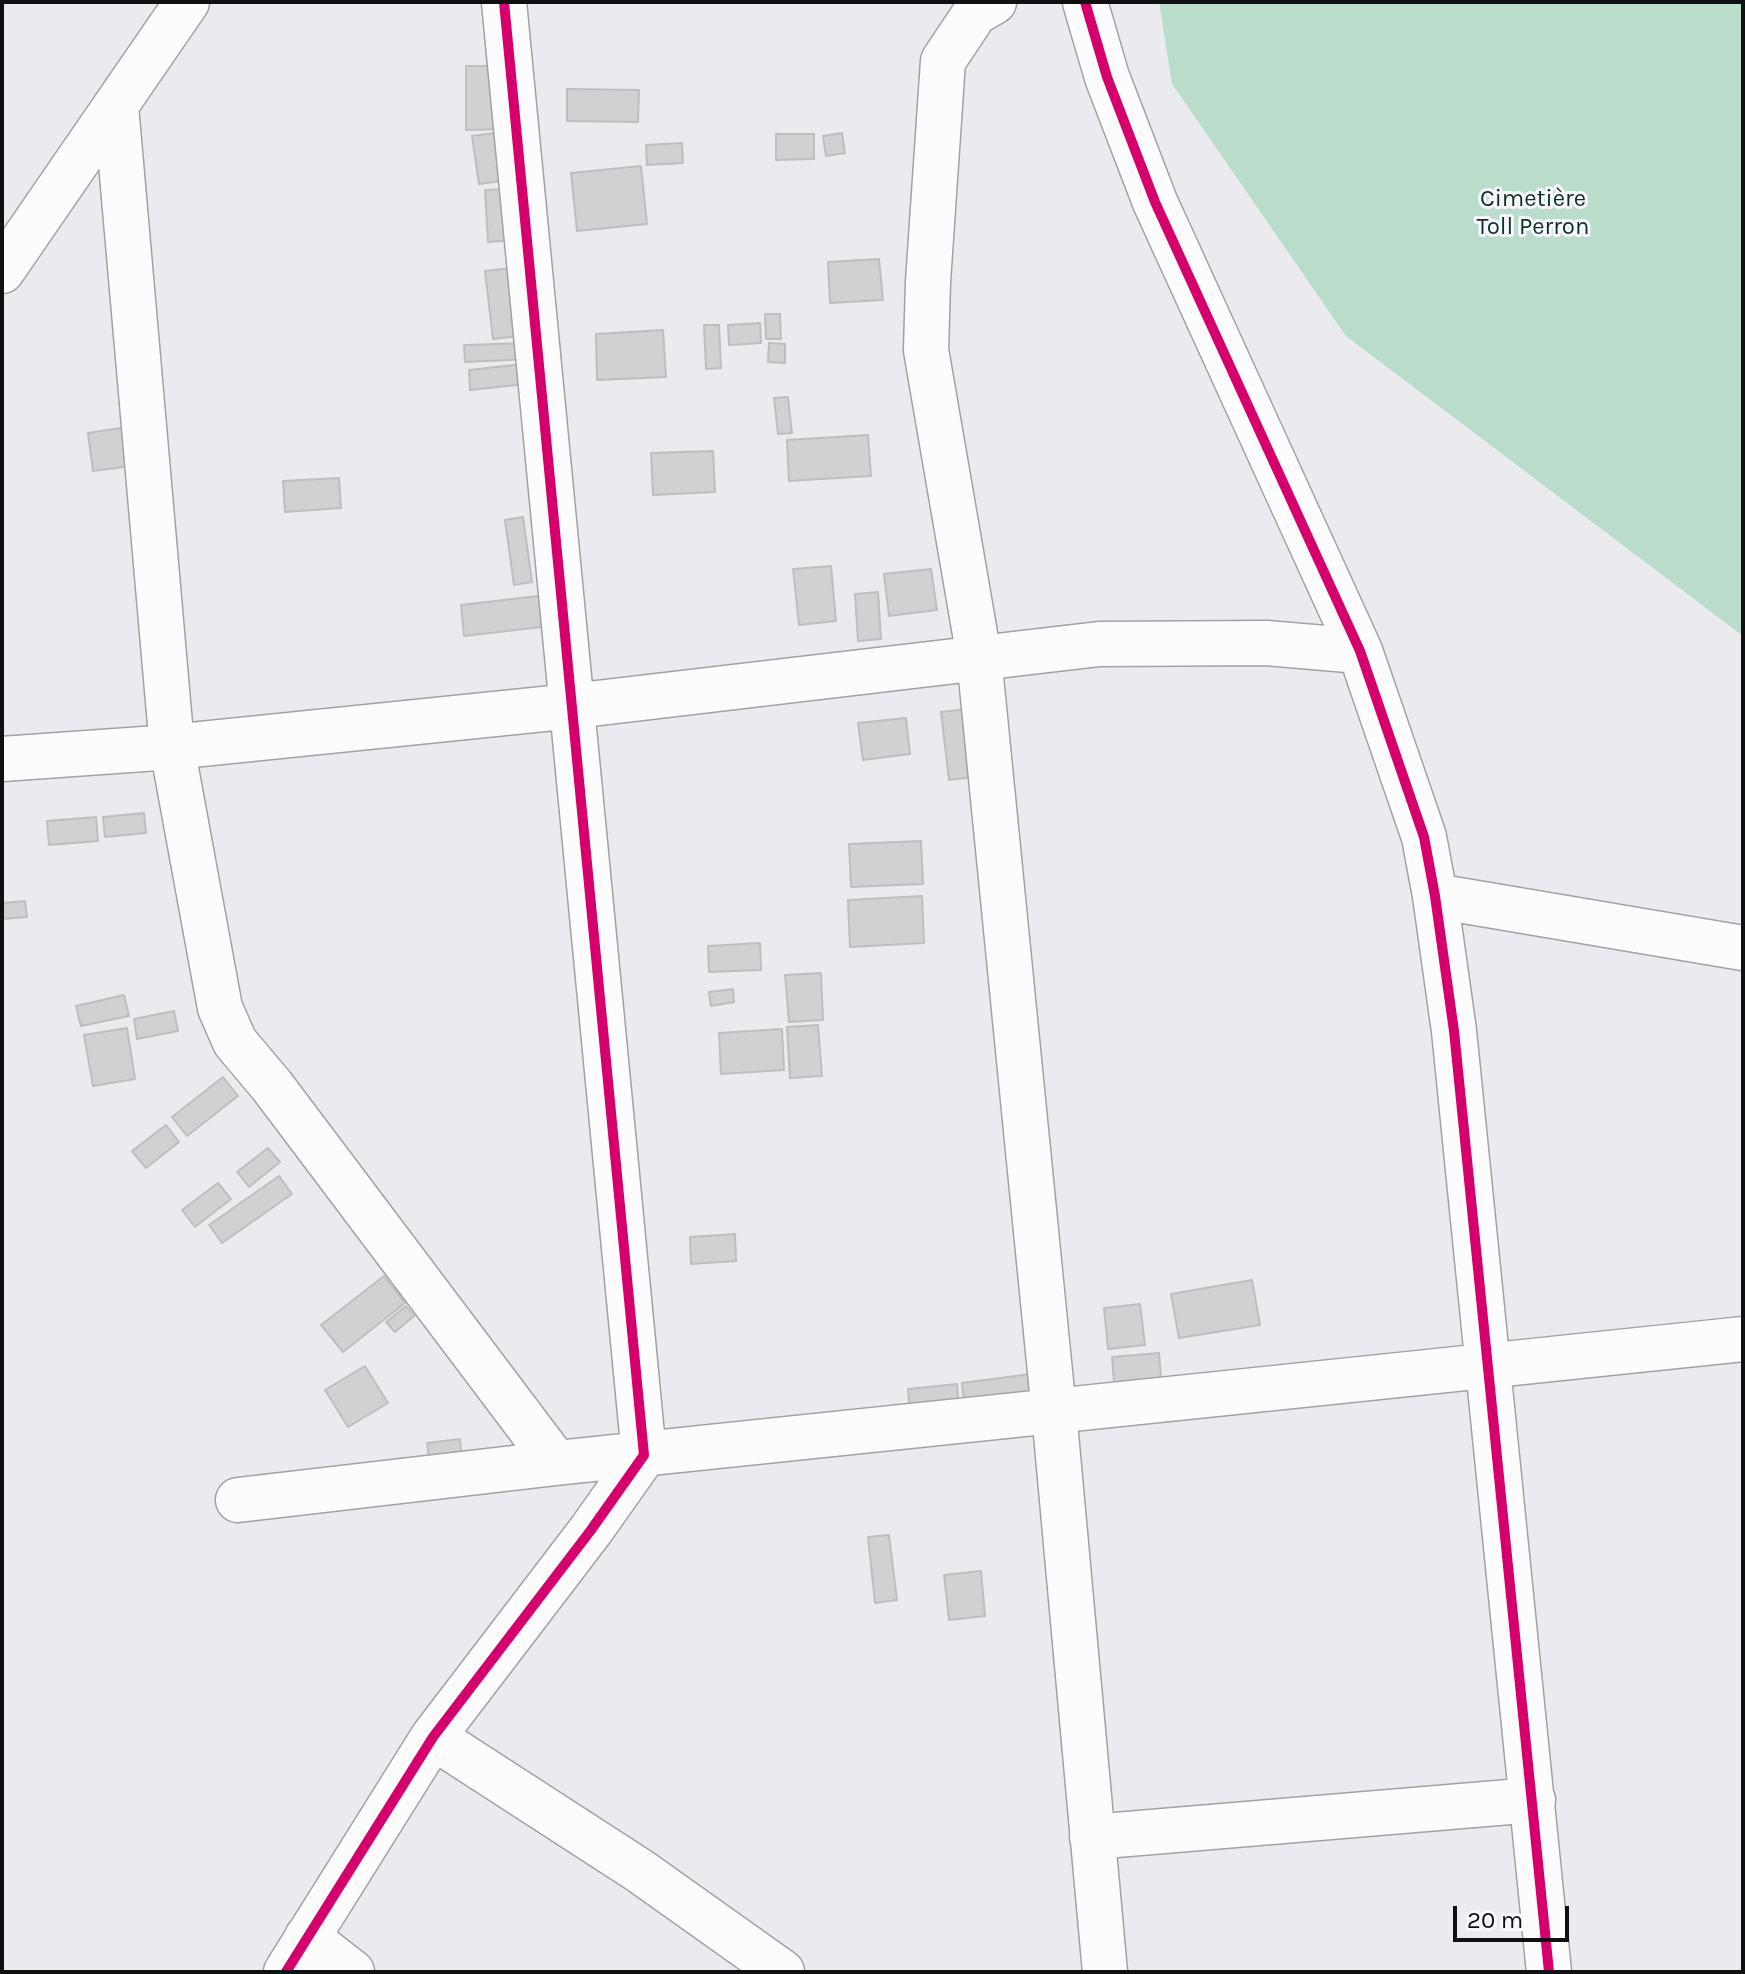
<!DOCTYPE html>
<meta charset="utf-8">
<style>
body{margin:0}
#map{position:relative;width:1745px;height:1974px;overflow:hidden;background:#ebebef;font-family:Karla,sans-serif}
canvas{display:block}
.frame{position:absolute;inset:0;border:4px solid #101012;pointer-events:none}
.scale{position:absolute;left:1453px;top:1906px;width:116px;height:36px;box-sizing:border-box;border:4px solid #101012;border-top:0;padding-left:10px;font-size:24px;line-height:28px;white-space:nowrap;color:#101012;-webkit-text-stroke:6px #f8f6fe;paint-order:stroke}
</style>
<div id="map">
<canvas width="1745" height="1974"></canvas>
<div class="frame"></div>
<div class="scale">20 m</div>
</div>
<script>
const context = document.querySelector('canvas').getContext('2d');
context.lineJoin = 'round';
function fillPath(path, color) { context.fillStyle = color; context.fill(path, 'evenodd'); }
function trace(path, color, width, dash) { context.strokeStyle = color; context.lineWidth = width; context.lineCap = dash ? 'butt' : 'round'; context.setLineDash(dash || []); context.stroke(path); }
function drawText(font, color, halo, rows, align = 'center') {
  context.font = font + ' Karla,sans-serif'; context.lineWidth = 6; context.setLineDash([]); context.textBaseline = 'middle'; context.strokeStyle = halo; context.fillStyle = color; for (const [text, x, y, turn = 0] of rows) {
    context.save(); context.translate(x, y); context.rotate((+turn || 0) * Math.PI / 180); context.textAlign = isNaN(turn) ? turn : align; if (halo) context.strokeText(text, 0, 0); context.fillText(text, 0, 0); context.restore();
  }
}
fillPath(new Path2D(`
 M1159,2H1743V636L1346,336L1172,84Z`), '#badcca');
const building = new Path2D(`
 M466,66H502V129L466,130Z
 M567,89L639,90L638,122L567,121Z
 M510,131L517,179L479,184L472,136Z
 M842,133L845,153L826,156L823,136Z
 M776,134H814V159L776,160Z
 M682,143L683,163L647,165L646,145Z
 M641,166L647,224L577,231L571,173Z
 M513,189L517,240L488,242L485,190Z
 M879,259L883,300L830,303L828,262Z
 M520,267L528,335L493,339L485,271Z
 M765,314H780L781,339H766Z
 M760,323L761,343L729,345L728,325Z
 M704,325H719L721,368L706,369Z
 M663,330L666,377L597,380L596,334Z
 M530,343V359L465,362L464,345Z
 M769,343L785,344V363L768,362Z
 M532,363L535,383L470,390L469,370Z
 M788,397L792,433L778,434L774,398Z
 M134,426L139,465L93,471L88,433Z
 M868,435L871,476L789,481L787,440Z
 M713,451L715,492L653,495L651,453Z
 M339,478L341,508L285,512L283,481Z
 M523,517L532,582L514,585L505,520Z
 M831,566L836,621L799,625L793,569Z
 M931,569L937,610L889,616L884,574Z
 M878,592L881,639L858,641L855,594Z
 M555,594L558,625L464,636L461,605Z
 M977,708L983,776L949,780L941,712Z
 M906,718L910,754L863,760L858,723Z
 M144,813L146,833L105,837L103,817Z
 M96,817L98,841L49,845L47,821Z
 M921,841L923,884L851,887L849,844Z
 M922,896L924,943L850,947L848,900Z
 M25,901L27,917L2,919V903Z
 M760,943L761,970L709,972L708,946Z
 M821,973L823,1020L789,1022L785,975Z
 M733,989L734,1002L711,1006L709,992Z
 M124,995L129,1016L81,1026L76,1006Z
 M174,1011L178,1031L137,1039L134,1019Z
 M818,1025L822,1076L790,1078L787,1027Z
 M127,1028L135,1079L93,1086L84,1035Z
 M782,1029L784,1070L721,1074L719,1033Z
 M223,1077L238,1096L187,1136L172,1117Z
 M166,1125L179,1142L146,1168L132,1151Z
 M268,1148L280,1162L249,1187L237,1172Z
 M279,1176L292,1194L222,1243L209,1225Z
 M218,1183L231,1199L195,1227L182,1210Z
 M735,1234L736,1261L691,1264L690,1237Z
 M384,1276L405,1303L343,1352L321,1325Z
 M1252,1280L1260,1325L1179,1338L1171,1294Z
 M1140,1304L1145,1345L1108,1349L1104,1308Z
 M406,1306L414,1316L395,1332L386,1322Z
 M1159,1353L1162,1389L1115,1394L1112,1357Z
 M365,1366L388,1403L348,1427L325,1390Z
 M1046,1372L1049,1400L965,1410L962,1383Z
 M957,1384L959,1411L910,1416L908,1389Z
 M460,1439L462,1460L430,1465L427,1443Z
 M889,1535L897,1600L875,1603L868,1537Z
 M981,1571L985,1616L949,1620L944,1575Z`);
fillPath(building, '#d1d1d4');
trace(building, '#bebec1', 2);
const minor = new Path2D(`
 M994,2L975,13L943,61L928,282L926,350L979,657L1054,1412L1105,1972
 M1085,2L1107,77L1155,202L1360,651L1424,837L1435,896L1454,1031L1549,1972
 M116,106L172,747L220,1008L235,1042L272,1086L556,1463
 M2,271L187,2
 M2,759L172,747L573,706L1099,644L1266,643L1360,651
 M1435,896L1743,948
 M238,1500L556,1463L1743,1339
 M433,1737L640,1871L782,1972
 M1092,1837L1533,1800
 M307,1937L352,1972
 M286,1972L433,1737L591,1530L644,1455L504,2`);
trace(minor, '#a2a1a5', 47);
trace(minor, '#fcfcfd', 44);
trace(new Path2D(`
 M1085,2L1107,77L1155,202L1360,651L1424,837L1435,896L1454,1031L1549,1972
 M286,1972L433,1737L591,1530L644,1455L504,2`), '#d6006c', 10);
drawText('24px', '#0d3220', '#f8f6fe', [
 ["Cimetière",1533,199],
 ["Toll Perron",1533,227]
]);
</script>
